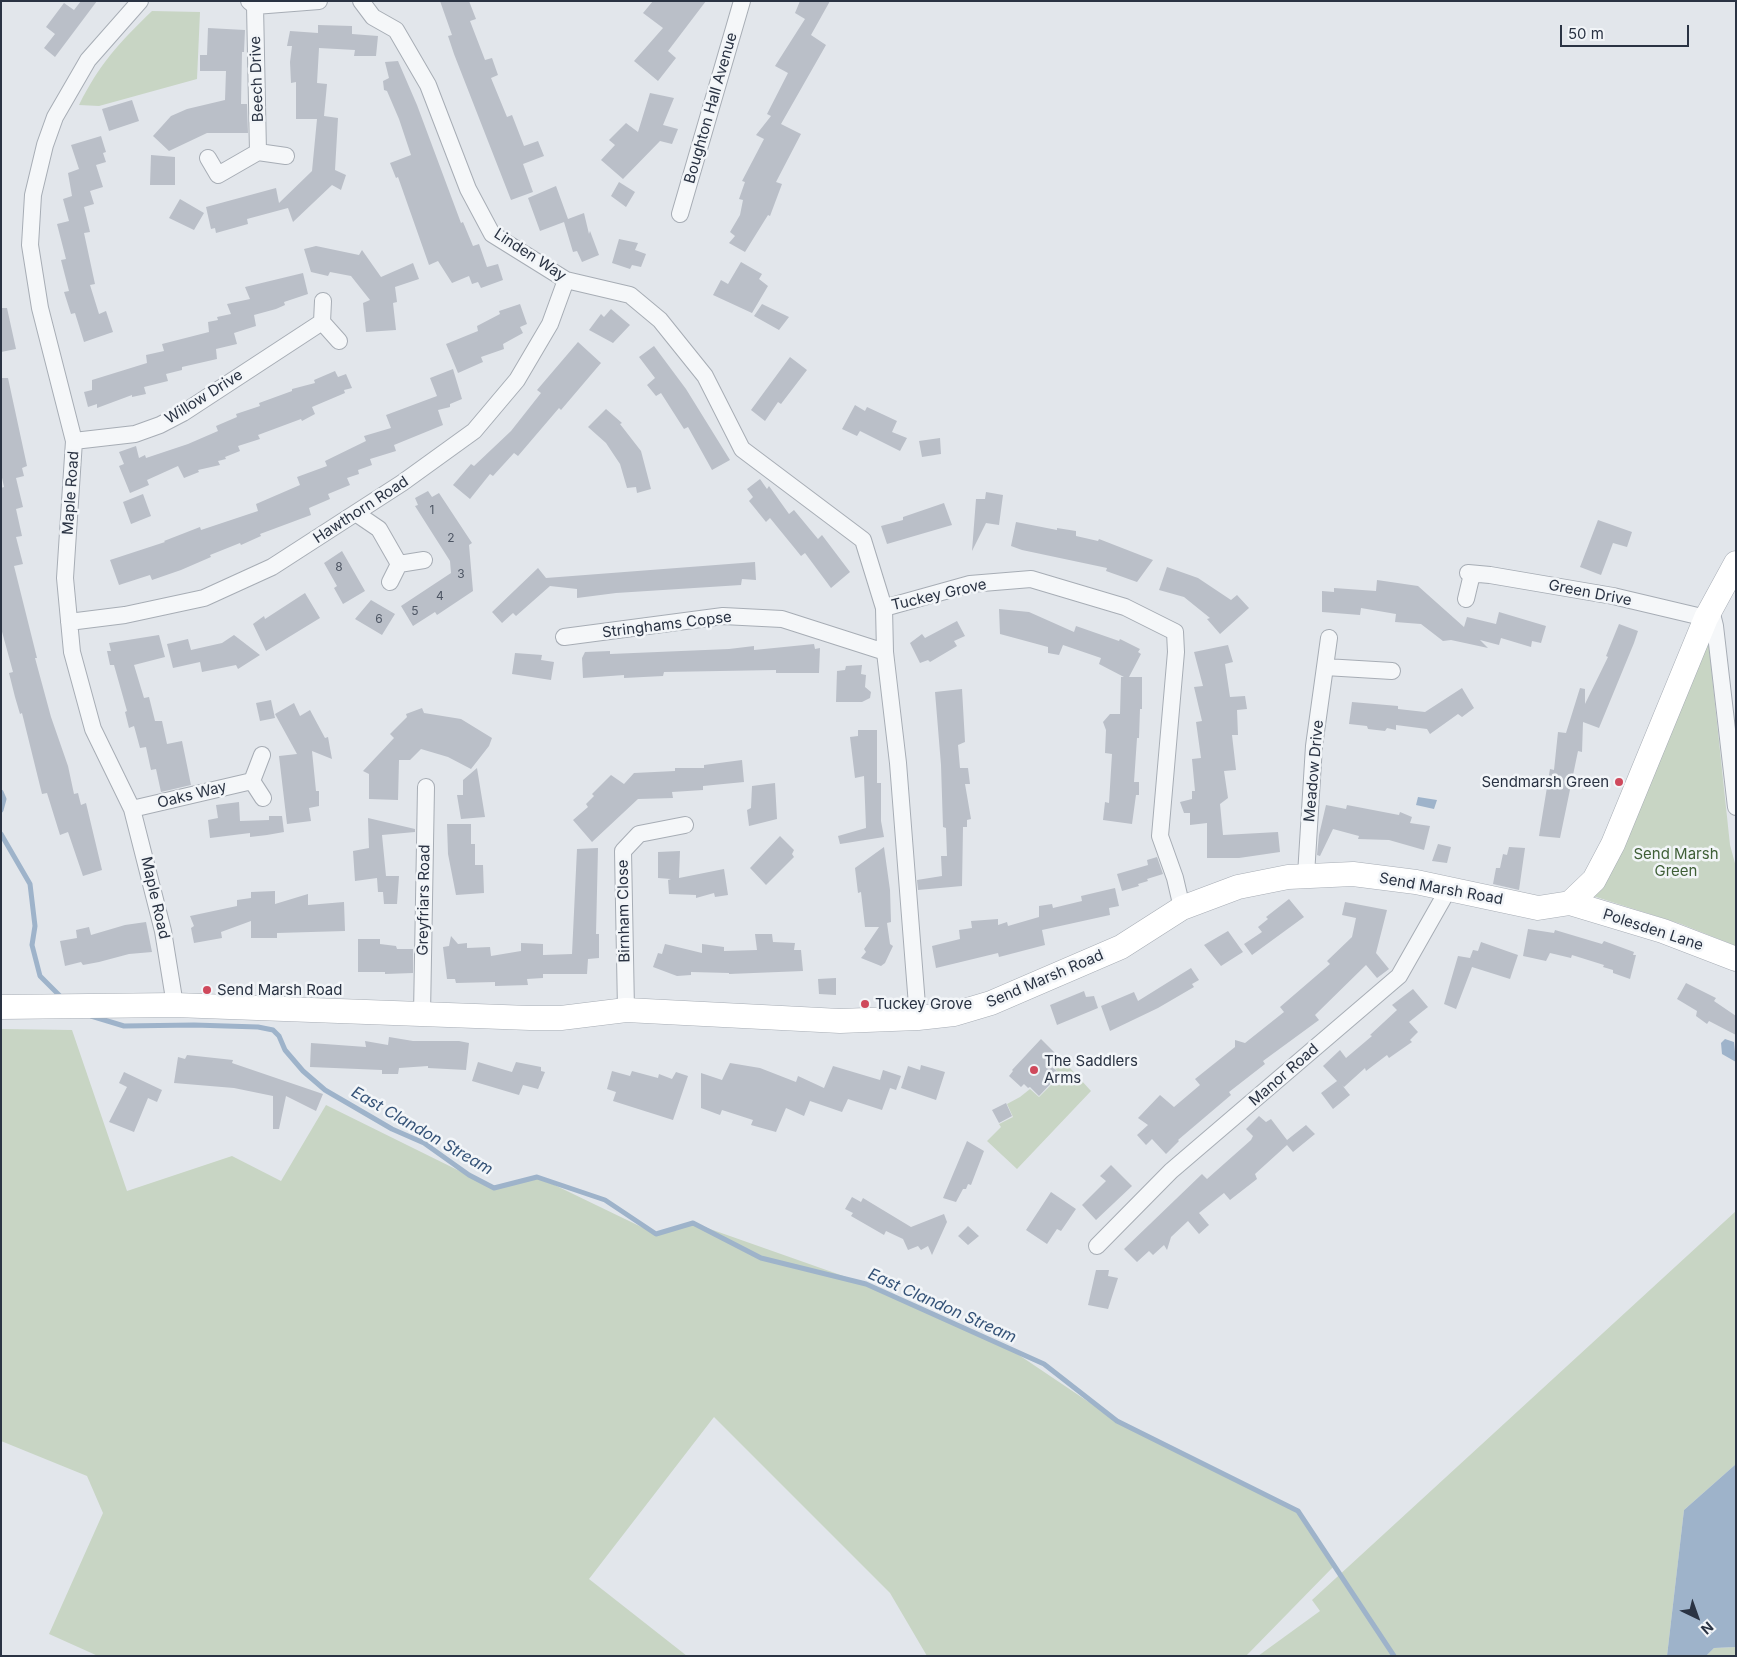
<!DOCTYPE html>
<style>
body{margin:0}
#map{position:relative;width:1737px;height:1657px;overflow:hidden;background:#e2e6eb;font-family:Inter,sans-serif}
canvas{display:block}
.frame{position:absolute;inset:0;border:2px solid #2a3343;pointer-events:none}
.north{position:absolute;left:1672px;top:1592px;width:50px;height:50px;-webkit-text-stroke:4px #f2f5f8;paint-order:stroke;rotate:138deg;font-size:14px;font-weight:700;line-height:20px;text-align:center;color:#2a3343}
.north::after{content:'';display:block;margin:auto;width:18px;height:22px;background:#2a3343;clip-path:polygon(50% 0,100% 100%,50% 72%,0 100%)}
.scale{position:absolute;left:1560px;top:25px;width:129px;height:22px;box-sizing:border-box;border:2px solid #2a3343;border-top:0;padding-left:6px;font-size:15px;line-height:18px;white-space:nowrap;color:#2a3343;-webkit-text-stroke:4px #f2f5f8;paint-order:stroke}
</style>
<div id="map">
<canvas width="1737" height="1657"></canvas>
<div class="frame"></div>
<div class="north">N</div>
<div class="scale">50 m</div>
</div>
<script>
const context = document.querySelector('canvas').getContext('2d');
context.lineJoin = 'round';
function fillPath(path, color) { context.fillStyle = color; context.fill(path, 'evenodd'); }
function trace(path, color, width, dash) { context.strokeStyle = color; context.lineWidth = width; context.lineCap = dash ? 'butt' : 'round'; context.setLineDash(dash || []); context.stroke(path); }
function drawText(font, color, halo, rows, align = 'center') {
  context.font = font + ' Inter,sans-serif'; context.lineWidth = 5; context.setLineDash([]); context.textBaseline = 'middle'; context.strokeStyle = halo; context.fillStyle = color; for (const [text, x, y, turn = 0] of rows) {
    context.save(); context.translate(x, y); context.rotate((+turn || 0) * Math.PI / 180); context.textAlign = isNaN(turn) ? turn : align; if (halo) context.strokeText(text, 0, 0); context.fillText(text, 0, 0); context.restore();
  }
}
fillPath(new Path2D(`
 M152,11L200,12L197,79L99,106L79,105C100,63 119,43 152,11Z
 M1708,638L1730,845L1736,867V946L1681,924L1593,896Z
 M1,1029L72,1030L127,1191L232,1156L281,1181L326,1105L494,1188L538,1177L656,1234L693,1223L866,1284L1007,1347L1117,1421L1298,1511L1334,1566L1246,1656H927L890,1593L714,1417L589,1579L687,1656H98L49,1634L103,1513L87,1476L1,1441Z
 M1060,1057L1091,1091L1017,1169L987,1141L1001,1127L999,1124L1013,1117L1007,1104L1020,1097L1030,1089L1039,1097L1061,1075L1052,1066Z
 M1736,1211V1464L1684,1510L1667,1656H1258L1320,1611L1312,1600Z
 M1736,1647V1656H1706L1714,1648Z`), '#c8d5c4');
fillPath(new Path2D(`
 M1418,797L1437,800L1434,809L1416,805Z
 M1725,1039L1734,1042L1736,1062L1722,1054L1721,1043Z
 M1736,1464V1647L1714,1648L1706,1656H1667L1684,1510Z`), '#9eb3ca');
trace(new Path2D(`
 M1,792L4,799L1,810
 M1,834L30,884L35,926L32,945L40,976L63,999
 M91,1016L124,1026L194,1025L258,1027L273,1030L279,1036L285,1050L303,1071L325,1090L392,1129L424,1143L469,1175L494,1188L537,1177L605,1200L656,1234L693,1223L761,1258L866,1284L1044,1364L1117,1421L1298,1511L1394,1656`), '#9eb3ca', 5);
fillPath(new Path2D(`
 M81,1H97L55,57L44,48L55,34L46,27L64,3L74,10Z
 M440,1H469L476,19L470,21L485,60L492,58L498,75L491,78L507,117L512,115L524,146L538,141L544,156L523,164L533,192L511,200L454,54L448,36L452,35Z
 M653,1H706L668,51L676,58L658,81L634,61L663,28L643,13Z
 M800,1H830L811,35L826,45L781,124L801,134L776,182L782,184L770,216L768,215L745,252L729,243L735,236L730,232L740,215L743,200L739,199L745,182L742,181L764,139L756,135L771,116L767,114L788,73L775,66L805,19L795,13Z
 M318,25L352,26V34L378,36L376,56H354L355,50L319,48L317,83L327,84L324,116L338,118L335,170L346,175L341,190L332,185L293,222L288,208L247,219L248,224L216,233L215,228L211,229L206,207L276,188L279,203L312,171L317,119H296V82L291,83L290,62L292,46H287L290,31L318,33Z
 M208,28L245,30L244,52H242L241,104H247L248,133H207L169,151L153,136L171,116L187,109L225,100L226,71H200V55H207Z
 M398,61L417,105L461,223L463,222L473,246L479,244L487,267L498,264L503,280L481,288L478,282L472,284L469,276L452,283L438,261L429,265L398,177L396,178L390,163L411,155L399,119L387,91L384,90L383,81L389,78L385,62Z
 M650,93L674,98L663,125L678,129L672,144L660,141L623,179L601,160L615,145L609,140L626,123L638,132Z
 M132,100L139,121L109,131L102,109Z
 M101,136L106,152L103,153L106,162L96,165L103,187L90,191L94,204L84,207L90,232L84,233L95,284L90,285L99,314L106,311L113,332L84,342L75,313L71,314L64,292L69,291L61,260L66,259L57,224L69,221L63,199L72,196L68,173L79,169L71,145Z
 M151,155L175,157V185H150Z
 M619,182L635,192L626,207L611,196Z
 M556,186L568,219L584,213L589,234L590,231L599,255L582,262L577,251L573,252L564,222L540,231L528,198Z
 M180,199L204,213L194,230L169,218Z
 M619,239L638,243L635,250L646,254L641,267L632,265L630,269L612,263Z
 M316,246L359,255L362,250L381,277L413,263L419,279L395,287L397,302L393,303L396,330L366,332L363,303L370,300L351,276L330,272L328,276L311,272L304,249Z
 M741,262L762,274L759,279L768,286L752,313L713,295L721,280L728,284Z
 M303,273L308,294L284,302L285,305L276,309L254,315L256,326L234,333L237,344L216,349L217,359L182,367V370L166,374L168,381L144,387L146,394L132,397V395L97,408V404L88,407L84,392L92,390V380L147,363L146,355L164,351L162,344L209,332L208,322L218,320L217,317L231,314L227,304L250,299L245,287Z
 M520,304L527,324L520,327L523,333L503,344L504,349L481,357L483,362L458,373L446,344L478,331L477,326L500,314L499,311Z
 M762,304L789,317L779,330L754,316Z
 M1,308H7L16,349L1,352Z
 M611,309L630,325L613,343L589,330L601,314L604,317Z
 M578,342L601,363L561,410L559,408L518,456L514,453L493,476L490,474L470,499L453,485L471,464L474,466L511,431L541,393L537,390Z
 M654,346L686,389L730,460L712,470L688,427L684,429L661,393L656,396L647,385L655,378L639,357Z
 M790,357L807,370L781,404L778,402L765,421L751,410Z
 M453,369L462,399L450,404V407L438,410L443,425L394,445L396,451L370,459L372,465L358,470L359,474L347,478L350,485L328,494L330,499L309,508L311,515L260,534L261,536L241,545L240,543L210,555L211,557L181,570L152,580L150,575L119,585L110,560L165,542L164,541L200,527L201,530L258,511L256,504L300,485L297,477L327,466L325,461L366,441L364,436L391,428L386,415L437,396L430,378Z
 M335,371L338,377L346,374L352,388L344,390L345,393L312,407L315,414L302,421L301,419L258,435L260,439L238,446L240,451L225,457L226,459L218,461L220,465L198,470L199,472L184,478L178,466L147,480L149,485L130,493L119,466L124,464L119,452L136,446L139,458L145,455L146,458L188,444L218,431L216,426L237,417L236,414L260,406L259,403L292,391V389L315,383L314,380Z
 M1,378H8L27,466L22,468L24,476L16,478L23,507L16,509L22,536L16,537L23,564L14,566L37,658H35L51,717L68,766L74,794L78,793L81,805L86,803L102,870L83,876L68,832L60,835L47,793L42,794L22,713L20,714L15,697L9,673L13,672L1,628V488L4,487L1,473Z
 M855,405L865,411L867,407L897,421L892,432L907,438L900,451L860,431L857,436L842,429Z
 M606,409L622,423L620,424L641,451L651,489L637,493L636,487L627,488L620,464L606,443L588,427Z
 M940,438L941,454L922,457L919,441Z
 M760,479L767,489L769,486L789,514L794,510L818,539L822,535L850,572L831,588L805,553L801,556L770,518L766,522L749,501L753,497L747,489Z
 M428,491L432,497L439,493L472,543L469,545L473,591L437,615L435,612L413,626L401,606L451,573L450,561L415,506L418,505L415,498Z
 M986,492L1003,495L999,525L986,523L972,551L976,499H985Z
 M143,494L151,516L131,524L123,502Z
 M944,503L952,525L887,544L881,526L903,520V517Z
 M1598,520L1632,532L1627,547L1613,543L1601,575L1580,567Z
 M1016,522L1057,530V528L1076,531V536L1098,541L1099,539L1153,560L1137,582L1106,571L1107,568L1022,550L1011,546Z
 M342,551L365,591L343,604L334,588L337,586L324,563Z
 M755,562L756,580L742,579L741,585L616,593L577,598V589L550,586L516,616L513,613L502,623L492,612L538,568L546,578Z
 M1167,567L1198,578L1231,600L1237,595L1249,608L1220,634L1207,619L1210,618L1184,597L1159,590Z
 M1377,580L1418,586L1464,627L1467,617L1496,624L1499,612L1546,626L1541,643L1532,641L1531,647L1501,638L1499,645L1480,640L1488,648L1451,640L1443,641L1421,624L1395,622L1396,614L1361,608L1360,615L1322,612V591L1334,592V588L1376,591Z
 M305,593L320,618L266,651L253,624L264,616L265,619Z
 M371,600L395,614L382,635L355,619Z
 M999,609L1029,612L1074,632L1076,626L1119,641L1120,639L1140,649L1138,652L1141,654L1129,677H1142V709H1140L1139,738H1137L1134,782H1139V795H1136L1132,824L1103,820L1105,802L1109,803L1112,754L1105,753L1106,730L1103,722L1110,714H1120L1121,677H1124L1099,664L1101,658L1063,645L1059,655L1048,653V647L1000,634Z
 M957,621L965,636L954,641L957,646L930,662L928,660L920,663L910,643L922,634L925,638Z
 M1619,624L1638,631L1634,643L1599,728L1583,722L1582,752L1578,751L1560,838L1539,836L1550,769L1554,770L1558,732L1566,733L1580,688L1585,689V704L1608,657L1606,656Z
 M159,635L165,657L134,665L144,698L149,697L155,721H162L167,744L182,741L191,785L161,792L156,769L151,770L146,747L140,748L134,726L129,728L125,712L127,711L114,665H110L107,651H111L109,643Z
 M234,635L260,655L238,669L236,665L202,672L200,662L173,668L167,644L188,639L191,650L222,643Z
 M814,644L815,649L820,648L819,673H776V670L664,672L663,676L624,678V675L583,678L582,658L585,652L610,651V654L729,649L754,646V650Z
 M1228,645L1233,662L1225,664L1230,697L1245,696L1247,709L1237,710L1238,735H1232L1236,770L1224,771L1228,798L1220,804L1223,835L1278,832L1280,852L1239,858H1207V823L1190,825V813H1184L1180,802L1192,799V791H1195L1192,759L1201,758L1196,722L1202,721L1194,687L1203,686L1194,652Z
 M515,653L542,655L541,660L554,662L551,680L512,674Z
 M862,665L861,674L866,675L865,687L871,692L870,698L862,702H836L837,671L845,670L846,666Z
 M1462,688L1474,708L1462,717L1458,714L1430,734L1427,729L1396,725V730L1387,728L1385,731L1368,729L1367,726L1349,724L1352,702L1398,706V709L1425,712Z
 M962,689L965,742L958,745L960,768H968L970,784H965L971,819L967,820V827H963L962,886L918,890L917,880L942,876L941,856H947L946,828L943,827L941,765L935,692Z
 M271,700L275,718L260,721L256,703Z
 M294,703L300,716L310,710L325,738L328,737L332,759L312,751L316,791H319V806L309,808L311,821L287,824L279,756L297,754L275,714Z
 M422,708L424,713L461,719L492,738L489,746L471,769L448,757L421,749L410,760H399L398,800L369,799V774L363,771L394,738L390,734L407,717L406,714Z
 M858,730H877V783H881V821L884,837L840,844L838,836L866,828L864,776L855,778L850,737L858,736Z
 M742,760L744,782L703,786V790L672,792L673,798L638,799L592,842L573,820L588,807L586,804L594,796L592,794L611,775L624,784L634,773L675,771V768H704V765Z
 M477,768L485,817L461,819L457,795H463V780Z
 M775,783L777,819L749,826L747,810L751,808L752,786Z
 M239,802L240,821L269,820V816H282L284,832L267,835L250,837V833L210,838L208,820L218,818L216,805Z
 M1326,805L1346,809L1347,805L1399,815L1400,812L1412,817L1410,823L1430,826L1424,850L1389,840L1358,839L1359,836L1333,829L1320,856L1317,855L1319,835Z
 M368,818L415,829V832L382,835L386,876H399L397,904H384L383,892H378L377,878L355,881L353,851L369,848Z
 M447,824H471V844H475V865H483L484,893L456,895L448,854Z
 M780,836L794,850L792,854L794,857L766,885L750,868Z
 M1438,844L1451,847L1447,863L1432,861Z
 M884,847L890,890L891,922L887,923L890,944L893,946L885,963L881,966L861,958L866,952L864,949L879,927H865L861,892L858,893L855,868Z
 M1509,847L1525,848L1519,890L1493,884L1496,868H1500L1503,854L1507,855Z
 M598,848L596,934H599V958L588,959L587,974H543V978L527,979L528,985L495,986V982L456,983L455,979H447L443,947L449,946L451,936L458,944L467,943V948L490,947L491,956L521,951V943L543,944V955L572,954L577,849Z
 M680,851L679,878L724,869L728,895L715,897L714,893L696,898V895L669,894L668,880L671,879L658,878V852Z
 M1157,857L1163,874L1147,879L1148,881L1138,884L1139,886L1122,891L1117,874L1148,865L1147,860Z
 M1115,888L1119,906L1109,908L1110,915L1042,930L1045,945L999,957L998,953L936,968L932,946L960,939L959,930L972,928L971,921L998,919V925L1007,922L1008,926L1039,917V906L1052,904L1053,908L1082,901L1081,896Z
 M275,891V904L308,894V905L344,902L345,931L277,933V938H251V921L221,932L222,938L194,943L191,928L194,926L190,916L237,906V900L251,898V892Z
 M1289,899L1304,917L1252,955L1244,944L1262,932L1258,927L1268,919L1266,917Z
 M1345,902L1387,910L1376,953L1389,969L1377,978L1366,965L1315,1015L1319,1020L1263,1061L1265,1064L1229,1092L1231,1095L1178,1140L1179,1141L1166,1154L1152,1139L1146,1145L1137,1135L1148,1125L1138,1118L1160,1095L1174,1107L1200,1085L1195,1079L1235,1047V1040L1245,1043L1284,1012L1280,1007L1330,964L1327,961L1352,937L1356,918L1342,915Z
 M146,922L152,952L129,954L99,962L83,965L81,962L65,966L60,941L77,938L76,930L89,927L91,935L125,925Z
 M1528,929L1554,933L1555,930L1602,944L1604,941L1634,952L1633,955H1636L1630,979L1613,973V970L1603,967L1604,965L1572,955L1571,958L1550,953L1546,961L1523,956Z
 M1228,931L1243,952L1221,966L1204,945Z
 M755,934H772L773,942L795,943L794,950H801L803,971L729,974V973L691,972V975L677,976L653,967L658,953L662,954L665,944L702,953V944L724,947V951L757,950Z
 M358,939H380V944L396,946L397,949H413V973L385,974V972H358Z
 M1481,942L1518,955L1510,979L1472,967L1456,1009L1444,1004L1458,956L1470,958L1473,950L1478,951Z
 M1191,968L1199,980L1192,984L1194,987L1158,1008L1110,1031L1101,1006L1134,992L1138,1001Z
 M836,978V995L819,994L818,979Z
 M1686,983L1716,998L1714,1001L1736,1016V1035L1709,1021L1707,1024L1696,1016L1697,1011L1677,999Z
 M1413,989L1428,1007L1409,1022L1418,1032L1410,1040L1412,1042L1389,1058L1387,1055L1366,1071L1365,1068L1344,1087L1342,1085L1350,1095L1333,1109L1321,1093L1337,1081L1323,1066L1340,1050L1346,1058L1372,1036L1370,1035L1397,1010L1392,1005Z
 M1084,991L1086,997L1094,996L1098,1008L1057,1025L1050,1005Z
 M389,1037L413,1041H459L469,1043L466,1070L428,1068V1066L399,1068L398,1074H382V1070L310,1067L311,1043L366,1047L365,1041L388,1045Z
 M1041,1039L1059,1057L1051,1066L1060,1074L1039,1096L1030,1087L1028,1088L1024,1084L1021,1087L1009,1076L1013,1071L1012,1070Z
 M187,1055L233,1060L232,1063L323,1094L316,1111L286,1096L279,1129H273V1096L234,1088L174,1083L178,1057L185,1059Z
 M478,1062L512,1072L516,1062L541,1067V1071L545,1072L538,1089L523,1085L519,1095L472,1081Z
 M730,1063L760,1068L796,1082L798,1076L824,1088L833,1066L880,1080L883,1070L901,1076L896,1090L890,1088L882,1110L848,1099L842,1112L810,1101L804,1116L786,1108L776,1132L751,1125L753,1120L722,1110L720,1115L701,1108V1073L722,1080Z
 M921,1065L945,1072L936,1100L901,1088L908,1066L920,1070Z
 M612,1071L630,1076L632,1071L658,1078L659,1074L672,1079L676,1072L688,1076L673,1120L613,1101L616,1092L607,1089Z
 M124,1072L162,1090L157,1102L148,1098L134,1132L109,1122L127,1087L119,1083Z
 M1006,1103L1012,1116L999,1123L992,1110Z
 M1259,1116L1266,1122L1271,1119L1287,1140L1306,1125L1315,1134L1293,1152L1287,1145L1255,1174L1257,1179L1230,1200L1224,1193L1199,1213L1209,1225L1199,1234L1188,1221L1171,1237L1167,1250L1164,1245L1153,1255L1149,1251L1137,1262L1124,1249L1202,1174L1207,1179L1251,1140L1253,1136L1246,1129Z
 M967,1141L984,1151L971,1185L968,1184L966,1189H963L956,1202L943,1198Z
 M1111,1165L1132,1186L1096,1220L1082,1205L1106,1181L1100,1176Z
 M1051,1192L1076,1209L1061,1231L1057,1229L1047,1244L1026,1230Z
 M852,1197L861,1202L863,1198L911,1227L944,1214L947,1222L932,1255L928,1246L921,1250L918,1246L908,1250L903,1239L886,1231L884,1235L851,1216L853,1213L845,1209Z
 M968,1226L979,1236L968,1245L958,1236Z
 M1096,1270H1109L1108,1276L1118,1278L1108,1309L1088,1305Z`), '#babfc8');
const street = new Path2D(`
 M140,1L88,60L55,117L45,145L33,195L30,245L40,308L74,441L65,578L72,652L93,729L132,809L163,931L175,1005
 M249,1L255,6L319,1
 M361,1L373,17L396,30L428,85L468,189L492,234L566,280L630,295L660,320L705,376L742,449L863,540L884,608
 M255,6L258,152
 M208,158L218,175L258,152L286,156
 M680,214L742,1
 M322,322L339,341
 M74,441L135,434L160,425L183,413L322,322L323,301
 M357,514L379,529L399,564
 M1468,573L1490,575L1613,596L1706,618
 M390,582L399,564L424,560
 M1466,599L1472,574
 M1711,610L1715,626L1736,807
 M69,622L125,615L204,598L272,567L402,483L474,431L517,380L550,324L566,280
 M564,637L723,616L782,619L885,652
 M1325,667L1392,671
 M262,755L252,781L263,798
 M132,809L252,781
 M1306,875L1314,746L1329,638
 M626,1010L623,851L639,834L685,825
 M422,1014L426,787
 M918,1018L898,763L885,652L884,608L970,584L1031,579L1125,607L1175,632L1176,652L1160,836L1175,878L1182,908
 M1097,1246L1171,1171L1399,976L1449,888`);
const secondary = new Path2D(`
 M1570,903L1663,931L1736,959
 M1,1007L175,1005L530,1018H561L626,1010L840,1021L918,1018L954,1014L991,1003L1121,947L1182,908L1238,887L1288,877L1353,874L1416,882L1538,908L1570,903L1594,880L1613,844L1706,618L1736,563`);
trace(street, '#a7adb5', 18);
trace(secondary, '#a7adb5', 25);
trace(street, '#f5f7f9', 16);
trace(secondary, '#fff', 24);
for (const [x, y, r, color] of [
 [1619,782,5,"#cf495c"],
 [207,990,5,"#cf495c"],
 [865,1004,5,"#cf495c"],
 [1034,1070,5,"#cf495c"]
]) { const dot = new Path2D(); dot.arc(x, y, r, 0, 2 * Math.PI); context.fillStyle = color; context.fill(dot); trace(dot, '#f2f5f8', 2); }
drawText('12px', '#4e5664', null, [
 ["1",432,510],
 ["2",451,538],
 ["8",339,567],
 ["3",461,574],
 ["4",440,596],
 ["5",415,611],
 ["6",379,619]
]);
drawText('15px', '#2a3343', '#f2f5f8', [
 ["Beech Drive",257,79,-92],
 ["Boughton Hall Avenue",711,108,-74],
 ["Linden Way",530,255,33],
 ["Willow Drive",204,397,-32],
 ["Maple Road",71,493,-86],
 ["Hawthorn Road",361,510,-33],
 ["Green Drive",1590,593,11],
 ["Tuckey Grove",939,595,-13],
 ["Stringhams Copse",667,625,-7],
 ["Meadow Drive",1314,771,-85],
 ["Oaks Way",192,795,-14],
 ["Send Marsh Road",1441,889,10],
 ["Maple Road",155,898,77],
 ["Greyfriars Road",424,900,-89],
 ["Birnham Close",624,911,-91],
 ["Polesden Lane",1653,930,18],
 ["Send Marsh Road",1045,979,-23],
 ["Manor Road",1284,1075,-41]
]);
drawText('15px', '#2a3343', '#f2f5f8', [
 ["Sendmarsh Green",1609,782,"right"],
 ["Send Marsh Road",217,990],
 ["Tuckey Grove",875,1004],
 ["The Saddlers",1044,1061],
 ["Arms",1044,1078]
], 'left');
drawText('15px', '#3f5f37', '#f2f5f8', [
 ["Send Marsh",1676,854],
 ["Green",1676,871]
]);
drawText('italic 16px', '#345277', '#f2f5f8', [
 ["East Clandon Stream",422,1131,30],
 ["East Clandon Stream",942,1306,24]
]);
</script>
